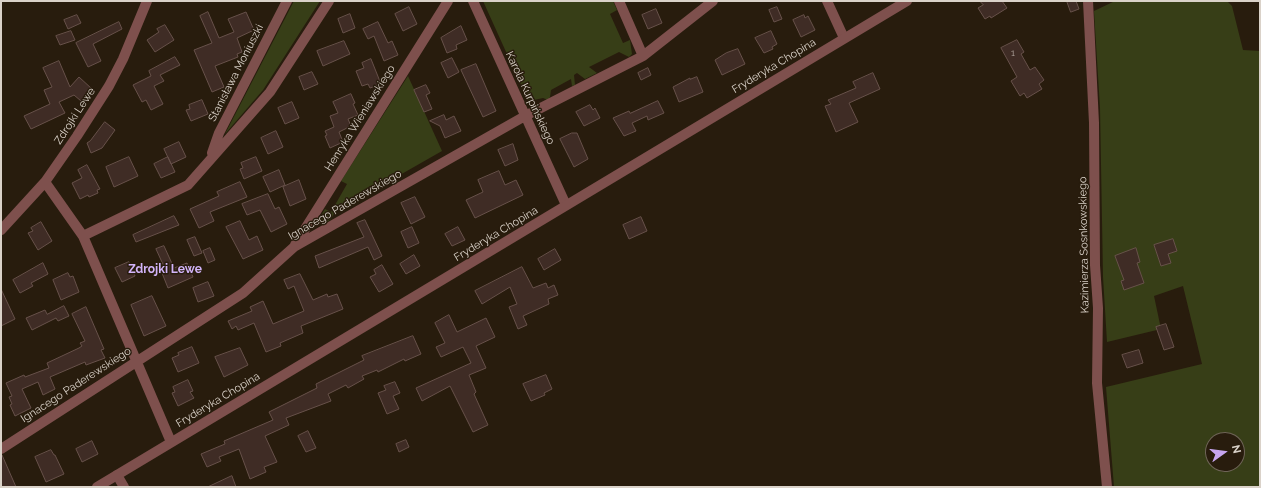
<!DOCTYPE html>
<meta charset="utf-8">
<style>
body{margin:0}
#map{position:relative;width:1261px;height:488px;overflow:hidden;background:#281c0d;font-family:Raleway,sans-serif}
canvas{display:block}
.frame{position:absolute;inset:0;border:2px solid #dad2c9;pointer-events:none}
.north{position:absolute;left:1205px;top:432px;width:40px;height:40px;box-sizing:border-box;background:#281c0d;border:1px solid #6f6558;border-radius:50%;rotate:76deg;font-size:11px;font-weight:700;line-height:16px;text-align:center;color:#dad2c9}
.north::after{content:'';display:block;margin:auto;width:14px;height:18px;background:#c7a6f0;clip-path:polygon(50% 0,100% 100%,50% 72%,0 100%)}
</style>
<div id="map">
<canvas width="1261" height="488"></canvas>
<div class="frame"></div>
<div class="north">N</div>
</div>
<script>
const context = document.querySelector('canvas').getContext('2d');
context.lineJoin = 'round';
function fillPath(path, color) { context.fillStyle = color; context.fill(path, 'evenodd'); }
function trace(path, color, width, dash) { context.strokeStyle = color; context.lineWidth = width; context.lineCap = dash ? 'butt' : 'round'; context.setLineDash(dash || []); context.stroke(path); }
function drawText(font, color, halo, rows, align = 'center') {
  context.font = font + ' Raleway,sans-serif'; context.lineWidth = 3; context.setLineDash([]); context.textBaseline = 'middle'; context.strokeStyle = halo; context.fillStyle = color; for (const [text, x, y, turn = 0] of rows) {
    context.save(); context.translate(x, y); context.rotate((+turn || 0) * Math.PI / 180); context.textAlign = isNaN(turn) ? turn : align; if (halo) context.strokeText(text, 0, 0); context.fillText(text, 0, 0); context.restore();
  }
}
fillPath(new Path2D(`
 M294,1H320L263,90L225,134Z
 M483,1H613L617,10L610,14L623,43L630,40L632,54L629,57L619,52L589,67L597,73L585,79L577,73L574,75L575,85L572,86L571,79L551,90L550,97L548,100L543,98L529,101L526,96Z
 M1115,1H1227L1232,6L1243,50L1260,51V487H1114L1106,387L1202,364L1183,286L1154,296L1161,329L1107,342L1103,277L1100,108L1094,11ZM1213,440H1237V464H1213Z
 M408,76L442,151L335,212L331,219L324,224L319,219L325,209L331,212L347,184L341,181Z`), '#373e17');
const building = new Path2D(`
 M980,1H1002L1007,8L991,18L990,16L985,19L978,8L983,5Z
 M1067,1H1076L1079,9L1071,12Z
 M409,7L417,24L403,31L395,14Z
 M777,7L782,19L774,22L769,10Z
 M656,9L662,23L648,29L642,15Z
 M208,12L219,38L234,32L228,19L246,12L254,30L237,38L242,52L237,54L238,57L215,66L224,87L212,92L194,50L212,43L200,16Z
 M350,14L355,28L343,33L338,19Z
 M77,15L81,23L68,29L64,20Z
 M804,15L805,18L808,16L815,30L801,37L793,20Z
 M119,22L122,29L93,44L101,61L88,67L76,43Z
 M378,22L388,43L392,41L398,55L384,61L374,36L368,39L363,29Z
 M165,25L174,40L155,52L147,40L159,32L157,29Z
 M461,26L467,40L456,45L457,49L447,53L441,38Z
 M71,31L75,40L60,45L56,36Z
 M771,31L777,44L772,47L773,49L764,53L755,38Z
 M1017,40L1024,52L1021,54L1030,70L1035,67L1044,80L1039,84L1042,89L1027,98L1024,93L1020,96L1011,81L1017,77L1001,48Z
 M344,41L350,54L323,66L317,51Z
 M738,49L745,64L722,75L715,60L726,53Z
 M175,57L180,65L160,75L164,81L154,86L163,104L151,110L146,100L142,102L133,85L151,76L149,71Z
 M452,58L459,72L448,78L441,63Z
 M371,59L381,84L370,88L368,84L362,86L356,71L364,68L362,63Z
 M59,61L70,87L79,77L92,89L81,101L74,95L59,102L65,113L31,129L24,116L50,104L44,90L52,87L43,68Z
 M476,64L496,111L483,117L461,70Z
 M648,68L651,75L641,80L638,73Z
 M312,72L318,84L304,90L299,77Z
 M873,73L880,89L849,103L858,122L836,132L825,106L831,104L828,100L856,88L853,82Z
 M697,77L703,92L679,102L673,87L690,78V79Z
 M426,85L430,93L426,95L432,109L424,112L414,90Z
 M351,94L355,103L353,104L358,115L348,119L351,126L339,132L343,142L330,148L325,136L327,135L325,131L334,127L330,116L338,113L333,102Z
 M202,100L208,114L191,121L186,110L190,109L189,105Z
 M658,101L664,113L648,120L647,116L632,123L636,131L624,136L613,118L629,111L630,113Z
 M292,102L299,118L285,124L278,108Z
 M590,105L593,110L595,108L600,118L584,126L576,112Z
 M444,115L446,120L454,116L461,131L445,138L440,126L430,121Z
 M105,122L115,130L102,148L91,153L87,143L90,141Z
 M276,131L283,147L268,154L261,138Z
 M572,133H577L588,159L574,167L560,139Z
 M179,142L186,157L171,164L164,149Z
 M513,144L518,160L505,166L498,150Z
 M129,157L138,176L114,187L106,167Z
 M168,157L175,172L161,178L154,164Z
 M256,157L262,171L244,179L240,169L243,168L241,163Z
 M87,165L100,189L97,190L98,193L89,197L88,195L80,199L72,183L82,178L78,170Z
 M279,170L285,185L270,192L263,177Z
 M499,171L505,185L516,180L523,195L475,218L466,200L483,192L478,180Z
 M299,180L306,199L290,206L283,187Z
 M240,182L247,197L210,212L214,221L199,228L190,209L219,196L217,192Z
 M268,194L275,209L279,207L287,224L271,232L260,210L247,215L242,204Z
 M415,197L425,217L411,224L401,203Z
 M174,216L179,225L136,242L133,235Z
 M641,217L647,231L629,239L623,225Z
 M365,220L382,256L374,260L368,247L319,268L315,256L364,237L357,223Z
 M240,221L249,240L257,236L263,250L243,259L226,227Z
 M41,222L52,241L38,250L28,233L33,231L31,228Z
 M412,227L419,243L408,248L401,232Z
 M458,227L465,240L452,246L445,234Z
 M195,237L202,253L194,256L187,240Z
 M1173,239L1177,251L1168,254L1171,263L1161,266L1154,245Z
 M164,246L174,268L187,263L193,277L168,288L162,273L166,271L156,249Z
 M210,248L215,260L208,263L203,251Z
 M1136,248L1140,262L1137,263L1144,283L1124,290L1121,281L1124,280L1115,256Z
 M555,249L561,260L544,270L538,259Z
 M414,255L420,266L406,274L400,264Z
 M129,262L135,276L122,282L115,268Z
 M43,263L48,274L31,283L33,286L20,293L13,280Z
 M382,265L393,284L379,292L370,277L376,274L374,270Z
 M522,267L533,288L546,283L548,288L554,285L558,295L548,299L549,304L523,316L527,325L518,329L509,307L517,304L510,287L482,304L475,291Z
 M68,273L70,277L73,276L79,292L61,300L53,280Z
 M300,274L313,300L327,294L328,297L337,294L343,309L301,326L303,333L280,343L281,346L266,352L254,323L238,330L236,326L232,329L228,321L252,311L250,307L263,301L273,324L304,311L294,286L288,289L284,280Z
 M208,282L214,296L198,302L193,288Z
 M1,289L15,319L1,326Z
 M152,296L166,326L144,336L131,305Z
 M64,306L69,316L58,321L56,318L32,330L26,318L45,310L47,314Z
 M86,307L104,349L101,350L105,358L86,365L85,362L50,377L55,389L43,395L38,382L22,389L31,408L15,416L10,405L12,404L9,397L12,396L6,383L24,375L25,377L49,368L47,363L79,348L82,346L80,343L85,341L72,314Z
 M449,315L457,332L486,318L495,337L476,346L486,368L469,375L476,392L474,394L488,425L473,432L450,386L422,401L416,388L471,363L463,347L441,357L436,347L445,343L435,323Z
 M1166,324L1174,347L1164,350L1156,327Z
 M413,336L421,354L405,361L404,359L378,372L377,370L362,376L364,379L348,388L346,385L328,394L331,401L286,418L289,425L265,436L277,462L264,467L266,472L250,479L239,449L219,457L221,461L207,467L201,454L225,444L224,441L273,420L269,412L317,388L316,384L364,360L362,356Z
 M192,347L199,363L178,372L172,358L179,355L178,353Z
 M240,348L248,365L224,377L215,357Z
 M1139,350L1143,363L1127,368L1122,355Z
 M546,375L552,389L544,393L545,395L531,401L523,384Z
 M188,380L193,391L190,392L194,398L178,406L172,393L175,392L173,387Z
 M395,382L400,393L393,396L399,409L387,414L378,393L386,390L384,386Z
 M308,431L316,448L306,452L298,436Z
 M406,440L409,447L399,452L396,444Z
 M92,441L98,454L82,462L76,449Z
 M51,450L54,455H55L64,474L46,482L35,457Z
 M1,455H2L16,487H1Z
 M232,476L236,487H208Z`);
fillPath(building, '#3f2c25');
trace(building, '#67514a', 1);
trace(new Path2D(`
 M473,1L566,205
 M619,1L643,56
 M827,1L844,38
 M1088,1L1094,123L1095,265L1098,308L1097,383L1107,487
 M212,153L219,133L287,1
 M45,182L83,236L171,442
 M1,230L45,182L77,136L109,86L123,59L147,1
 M83,236L188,185L270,92L329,1
 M295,245L448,1
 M1,449L243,293L294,247L525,116L643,56L713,1
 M117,475L124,487`), '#7e504d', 10);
trace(new Path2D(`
 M97,487L907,1`), '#7e504d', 10);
drawText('9px', '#b3a8a0', null, [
 ["1",1013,53]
]);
drawText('11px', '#dad2c9', '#281c0d', [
 ["Fryderyka Chopina",774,66,-31],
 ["Stanisława Moniuszki",236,73,-63],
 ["Karola Kurpińskiego",530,98,65],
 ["Zdrojki Lewe",75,116,-57],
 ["Henryka Wieniawskiego",360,118,-58],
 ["Ignacego Paderewskiego",345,205,-30],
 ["Fryderyka Chopina",496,234,-31],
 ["Kazimierza Sosnkowskiego",1084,245,-91],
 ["Ignacego Paderewskiego",76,385,-33],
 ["Fryderyka Chopina",218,400,-31]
]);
drawText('bold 12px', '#d2b4f9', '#281c0d', [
 ["Zdrojki Lewe",165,269]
]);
</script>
